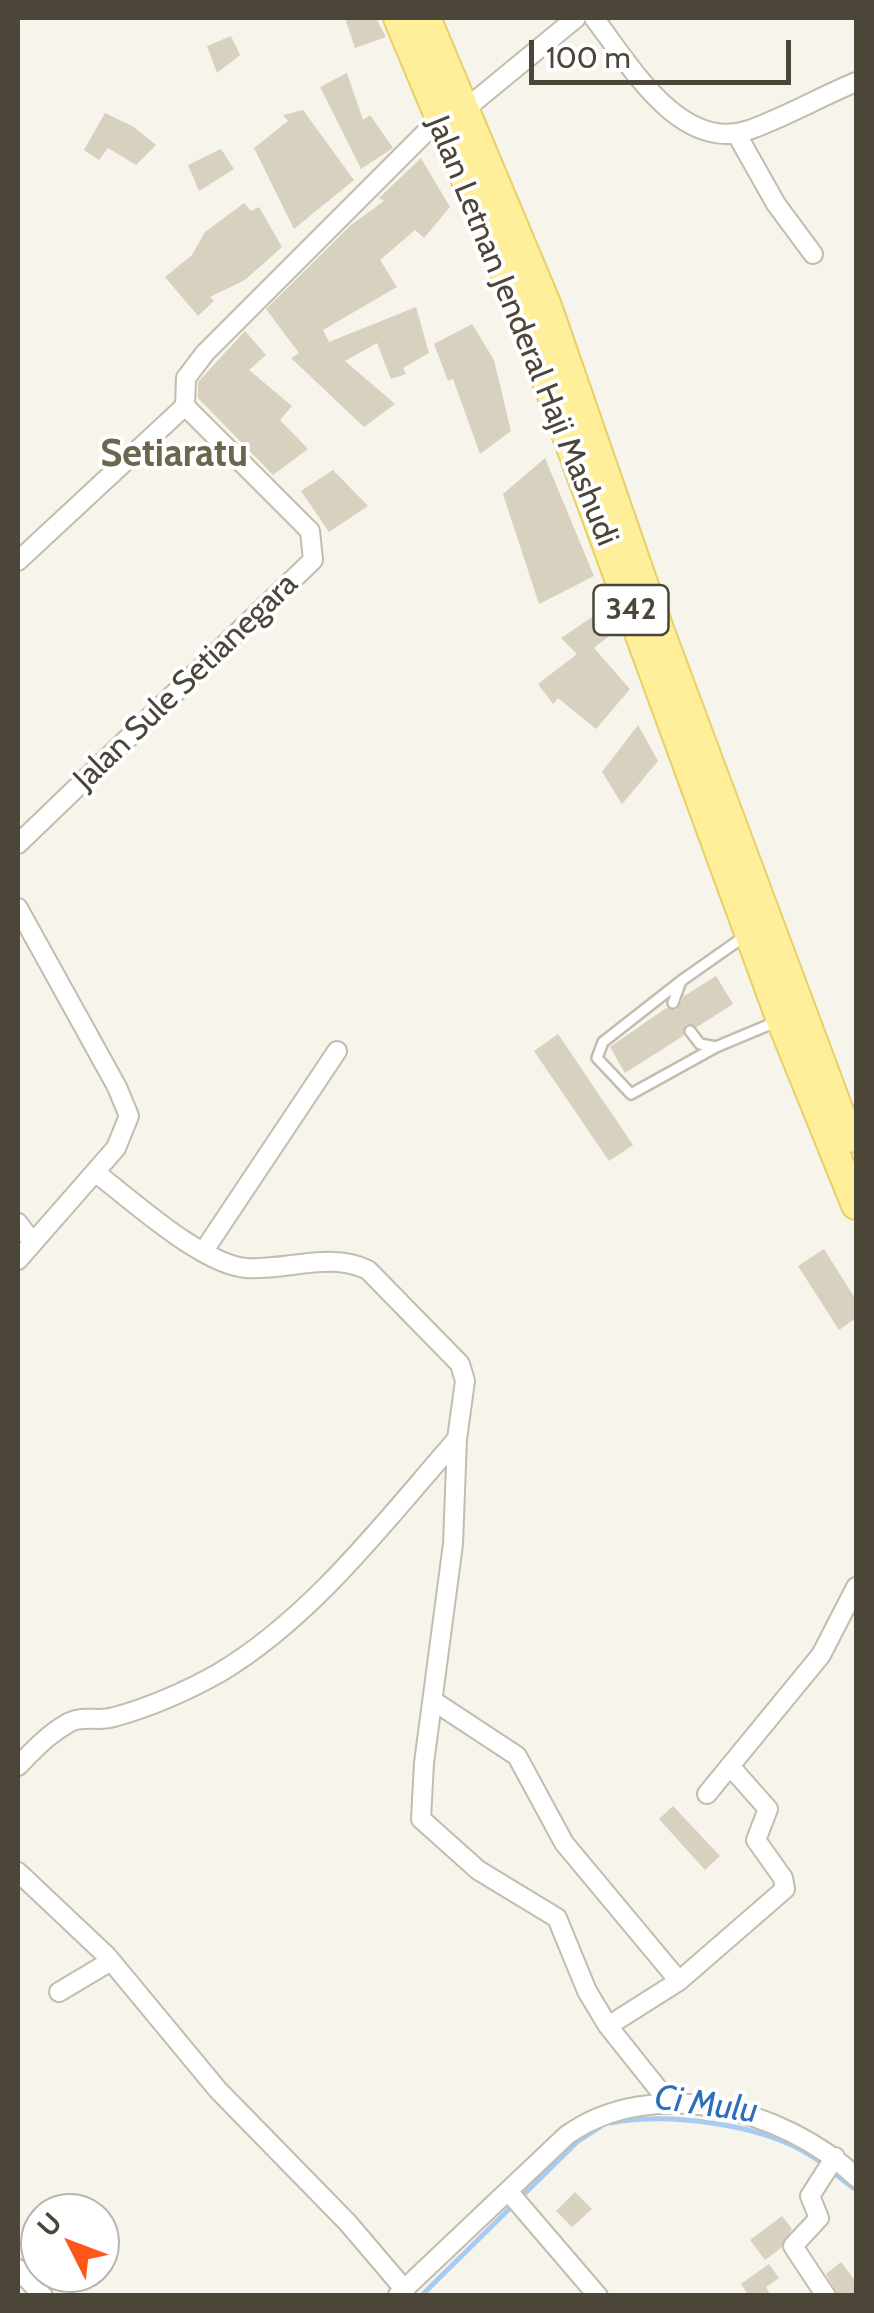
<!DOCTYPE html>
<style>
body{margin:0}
#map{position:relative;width:874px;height:2313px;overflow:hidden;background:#f6f4eb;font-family:Cabin,sans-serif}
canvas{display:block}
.frame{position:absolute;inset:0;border:20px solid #4b4638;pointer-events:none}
.north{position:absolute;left:20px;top:2193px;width:100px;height:100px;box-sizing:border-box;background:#fff;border:2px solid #b7b5af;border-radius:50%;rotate:312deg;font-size:28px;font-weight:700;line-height:40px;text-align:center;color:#4b4638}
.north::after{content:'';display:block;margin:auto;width:35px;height:45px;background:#ff5719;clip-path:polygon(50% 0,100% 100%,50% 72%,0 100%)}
.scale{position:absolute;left:529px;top:40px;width:262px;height:45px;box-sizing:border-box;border:5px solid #4b4638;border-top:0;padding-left:12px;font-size:30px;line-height:35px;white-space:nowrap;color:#4b4638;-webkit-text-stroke:8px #fff;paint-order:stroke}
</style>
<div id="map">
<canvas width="874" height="2313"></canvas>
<div class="frame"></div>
<div class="north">U</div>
<div class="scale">100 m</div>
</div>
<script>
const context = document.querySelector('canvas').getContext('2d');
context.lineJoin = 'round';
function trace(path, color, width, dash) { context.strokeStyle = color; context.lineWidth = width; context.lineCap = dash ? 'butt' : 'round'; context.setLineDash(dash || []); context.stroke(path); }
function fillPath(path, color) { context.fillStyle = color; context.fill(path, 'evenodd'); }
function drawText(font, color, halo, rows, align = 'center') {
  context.font = font + ' Cabin,sans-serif'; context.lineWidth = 8; context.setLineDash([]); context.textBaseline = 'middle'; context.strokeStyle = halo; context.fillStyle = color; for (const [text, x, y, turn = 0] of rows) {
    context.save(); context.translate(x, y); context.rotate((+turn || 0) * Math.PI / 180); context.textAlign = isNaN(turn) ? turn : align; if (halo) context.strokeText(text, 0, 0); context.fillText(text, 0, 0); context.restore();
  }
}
trace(new Path2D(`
 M610,2123C668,2112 764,2124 813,2157C828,2167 842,2180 856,2190
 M421,2296L577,2142L600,2127`), '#a7cbf3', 5);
fillPath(new Path2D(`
 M345,18H376L386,37L355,48Z
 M231,36L240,55L217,73L207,46Z
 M347,73L363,120L370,115L393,148L361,169L320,87Z
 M303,110L354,180L294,229L254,148L288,121L283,115Z
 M105,113L134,127L156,145L136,165L108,148L99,160L84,150Z
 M221,149L234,169L199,191L188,165Z
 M421,158L450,207L424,238L415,230L380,260L397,287L323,330L329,342L416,307L429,353L403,368L406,374L391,379L377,343L345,361L395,404L364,427L291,358L299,353L266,309L351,225L384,201L379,198Z
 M244,203L251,211L259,207L282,247L245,280L210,297L214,301L198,316L165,277L192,255L205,232Z
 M472,324L494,360L511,431L480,454L453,379L448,381L434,344Z
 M245,331L266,355L249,370L292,406L280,420L308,449L273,475L198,398V382Z
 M545,458L594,576L539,604L503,494Z
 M333,470L368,506L329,532L301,491Z
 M598,613L614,632L594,648L630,689L596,729L558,698L553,704L538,684L577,654L561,638Z
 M638,725L658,761L622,804L602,772Z
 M716,976L733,1004L697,1027L686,1024L683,1036L625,1073L610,1047L666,1008L677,1010L684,996Z
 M558,1034L633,1145L609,1161L534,1051Z
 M824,1249L856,1300V1318L839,1330L798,1266Z
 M673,1806L720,1856L705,1870L659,1819Z
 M575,2192L592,2209L572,2227L556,2211Z
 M782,2216L792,2229L781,2248L765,2260L750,2240Z
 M841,2262L856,2282V2296H838L826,2274Z
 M769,2264L779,2278L766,2287L771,2296H749L741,2284Z`), '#d8d1c0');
const lane = new Path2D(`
 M681,981L603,1042L597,1058L631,1094L716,1047
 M673,1003L681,981L745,936
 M690,1031L700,1044L716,1047L778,1021`);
const street = new Path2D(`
 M594,18C628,62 680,154 749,130C785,117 820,97 856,82
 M463,111L576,18
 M736,133L776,204L813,254
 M18,561L185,406
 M18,844L313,560L310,531L185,406L186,378L205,353L438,120
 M18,908L117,1087L129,1116L116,1148L18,1260
 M96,1173C132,1200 201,1264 246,1268C286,1271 330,1251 368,1270L460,1364L465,1381L457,1439L453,1544L424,1763L421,1819L478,1870L557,1918L587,1991L608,2026L667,2100
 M18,1223L33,1243
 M203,1252L337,1051
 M435,1702L517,1756L564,1843L679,1981
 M18,1766C34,1750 48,1734 70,1722C84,1715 99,1722 114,1717C151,1707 185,1692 219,1673C313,1617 386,1520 457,1439
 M707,1794L821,1655L856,1587
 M18,1872L107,1956L218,2090L348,2223L405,2290
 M59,1992L111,1961
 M608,2026L679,1981L785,1889L783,1878L756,1840L768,1809L730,1766
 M508,2191L598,2296
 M18,2269L43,2296
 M398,2295L567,2135C653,2074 785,2109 856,2177
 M826,2296L793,2246L819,2218L810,2196L835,2157`);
const primary = new Path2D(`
 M398,18L523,316L781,1020L856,1205
 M426,18L547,306L659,629L849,1138`);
trace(lane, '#c2bdad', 14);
trace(street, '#c2bdad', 22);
trace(primary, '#e7d068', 32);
trace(lane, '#fff', 9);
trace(street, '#fff', 18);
trace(primary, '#ffef9b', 28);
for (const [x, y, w] of [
 [631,610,75]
]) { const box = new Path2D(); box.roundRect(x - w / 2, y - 25, w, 50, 8); context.fillStyle = '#fff'; context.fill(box); trace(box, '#4b4638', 2.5); }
drawText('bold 30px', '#4b4638', null, [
 ["342",631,610]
]);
drawText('32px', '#4b4638', '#fff', [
 ["Jalan Letnan Jenderal Haji Mashudi",522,331,68],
 ["Jalan Sule Setianegara",186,682,-44]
]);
drawText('italic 35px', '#2d6ebb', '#fff', [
 ["Ci Mulu",706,2105,8]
]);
drawText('bold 38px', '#6e654f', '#fff', [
 ["Setiaratu",174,455]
]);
</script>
